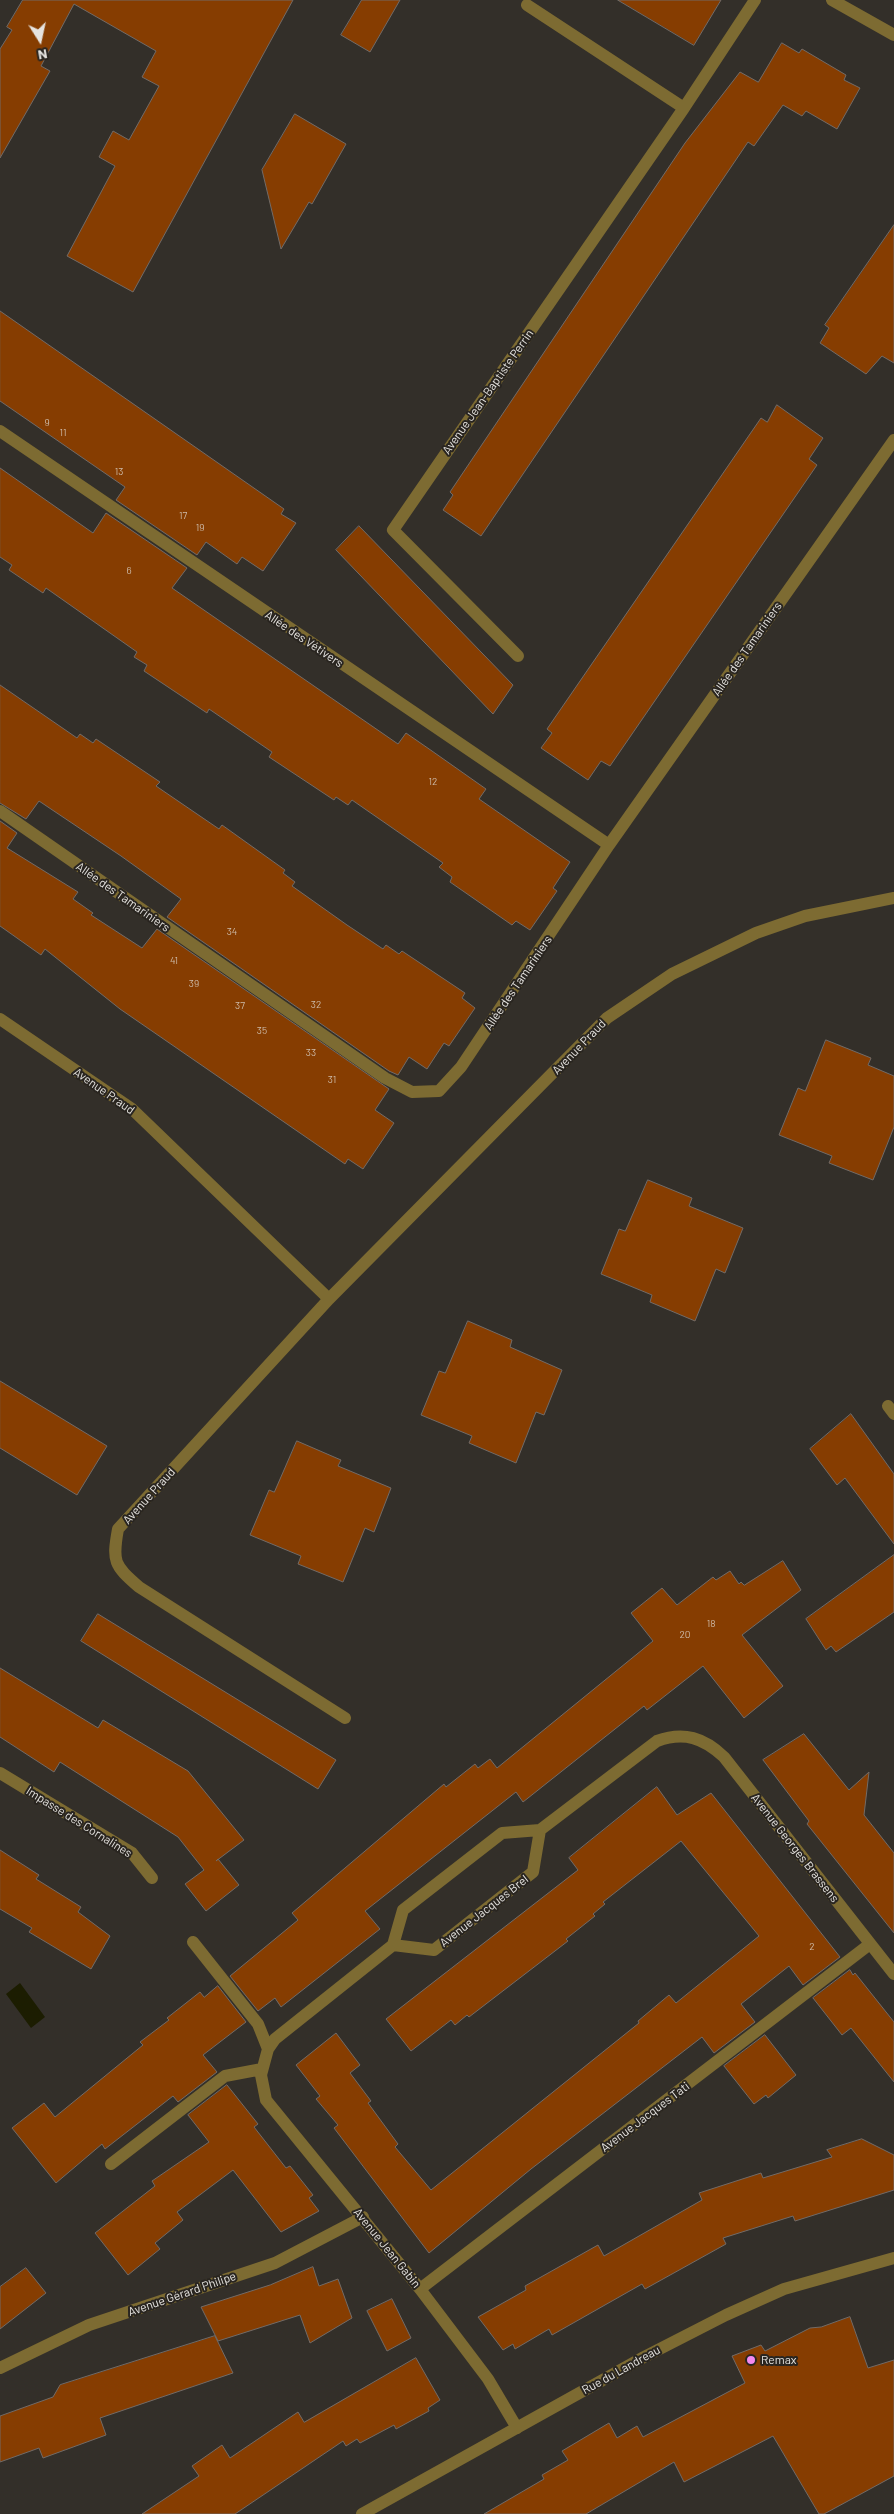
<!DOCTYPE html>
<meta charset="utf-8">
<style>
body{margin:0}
#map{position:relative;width:894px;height:2514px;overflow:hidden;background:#332f29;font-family:Barlow,sans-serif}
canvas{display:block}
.north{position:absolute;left:15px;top:15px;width:50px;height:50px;-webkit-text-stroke:4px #292520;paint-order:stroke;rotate:170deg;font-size:14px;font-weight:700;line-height:20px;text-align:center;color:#e5e3df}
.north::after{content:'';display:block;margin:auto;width:18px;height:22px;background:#e5e3df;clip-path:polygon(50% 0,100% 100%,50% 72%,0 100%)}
</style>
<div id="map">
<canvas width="894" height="2514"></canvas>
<div class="north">N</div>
</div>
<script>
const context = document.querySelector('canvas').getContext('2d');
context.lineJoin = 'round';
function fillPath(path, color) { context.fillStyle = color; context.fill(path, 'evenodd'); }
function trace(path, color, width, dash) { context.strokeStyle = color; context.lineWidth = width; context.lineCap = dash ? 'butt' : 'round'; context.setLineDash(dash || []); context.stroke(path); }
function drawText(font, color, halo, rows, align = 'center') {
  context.font = font + ' Barlow,sans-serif'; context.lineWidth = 4; context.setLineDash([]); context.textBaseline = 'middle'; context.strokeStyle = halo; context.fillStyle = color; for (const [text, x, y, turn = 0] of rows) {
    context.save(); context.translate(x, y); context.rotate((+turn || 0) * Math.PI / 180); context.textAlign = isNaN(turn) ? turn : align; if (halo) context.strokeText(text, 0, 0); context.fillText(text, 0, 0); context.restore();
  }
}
fillPath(new Path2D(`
 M20,1983L45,2017L31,2028L6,1994Z`), '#1c1d01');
const building = new Path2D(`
 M23,0H293L133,292L67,256L115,166L99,157L113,131L129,140L159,86L142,77L156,51L74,4L41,66L50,71L0,158V49L12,30L7,27Z
 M362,0H400L370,52L341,35Z
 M618,0H721L694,45Z
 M782,43L799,53L802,49L846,75L844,80L860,88L837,129L806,111L802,116L783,105L754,146L748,142L481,536L443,510L453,495L450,492L685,143L740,72L758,82Z
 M295,114L346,144L312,204L309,202L281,249L262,170Z
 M894,225V363L882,356L866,374L820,343L829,328L825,325Z
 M0,311L284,509L281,514L296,523L263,571L242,557L237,564L206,542L197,555L116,500L125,487L0,401Z
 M777,405L823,438L809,459L817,465L610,766L601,761L588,780L541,748L552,733L547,729L761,418L767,422Z
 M0,468L93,533L106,513L187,568L172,588L398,744L406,733L432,751L486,789L479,799L570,862L553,888L557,891L530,930L516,921L512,925L450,882L452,877L439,867L443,863L352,800L348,805L336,797L334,800L269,757L272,752L209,709L207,713L144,671L147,665L134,657L137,652L46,588L43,593L9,570L12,565L0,557Z
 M359,526L513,685L493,714L336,550Z
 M0,685L77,738L80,734L93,743L96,739L160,782L156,786L219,829L222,825L285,870L283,873L295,882L292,886L347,925L383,949L386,945L399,954L402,951L465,993L462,998L475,1008L449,1046L444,1043L427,1069L409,1057L398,1075L389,1071L167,917L181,899L121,856L39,801L26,819L0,803Z
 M0,821L17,833L7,848L78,892L73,899L93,913L91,915L142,948L157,929L389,1089L375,1110L394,1123L363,1169L348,1159L345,1164L120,1009L45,949L41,955L0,926Z
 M826,1040L871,1058L868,1065L894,1076V1127L873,1180L829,1163L832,1156L779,1135L798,1088L805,1091Z
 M648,1180L692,1198L689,1206L743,1228L725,1273L716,1269L695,1321L650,1302L652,1295L601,1274L619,1229L625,1231Z
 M468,1321L512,1340L510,1347L562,1370L544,1415L536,1412L516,1463L469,1443L472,1436L421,1415L439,1371L445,1373Z
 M0,1381L107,1446L77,1495L0,1448Z
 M851,1414L894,1474V1544L845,1478L837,1485L810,1449Z
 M297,1441L341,1460L338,1466L391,1488L374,1532L365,1528L343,1582L298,1564L301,1556L250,1535L269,1490L274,1492Z
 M894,1555V1612L836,1652L831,1646L826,1650L806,1619Z
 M783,1561L801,1590L742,1635L783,1686L744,1718L703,1666L647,1710L644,1706L523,1802L516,1792L365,1911L380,1929L281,2007L275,1998L258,2011L230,1976L298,1920L292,1913L444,1784L446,1787L475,1764L478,1768L490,1759L497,1768L653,1641L631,1613L662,1588L677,1605L713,1577L716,1580L730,1571L739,1584L741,1582L744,1585Z
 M98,1614L336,1760L318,1789L81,1641Z
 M0,1668L98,1728L103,1720L188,1771L244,1840L216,1861L218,1859L239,1885L206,1911L185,1884L204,1870L178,1837L60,1762L54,1772L0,1737Z
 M804,1734L849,1790L869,1772L864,1815L894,1853V1933L807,1824L809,1821L763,1760Z
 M657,1787L677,1815L711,1793L840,1957L803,1985L789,1966L741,2004L755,2022L714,2053L702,2037L531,2169L429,2253L334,2128L338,2125L316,2099L320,2096L296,2065L336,2033L360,2065L350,2073L371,2101L368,2103L398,2144L395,2147L431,2190L639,2023L638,2021L669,1995L676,2003L759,1936L681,1841L603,1902L605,1904L593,1914L595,1916L566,1939L568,1941L469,2017L467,2015L455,2025L451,2020L411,2051L386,2019L578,1870L569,1858Z
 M0,1850L39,1875L36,1879L81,1907L78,1912L110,1936L91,1969L29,1932L32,1928L0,1909Z
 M850,1970L853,1975L855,1973L894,2022V2082L851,2028L842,2035L813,1998Z
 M218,1986L246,2022L203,2055L217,2072L178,2102L173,2096L105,2149L102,2144L56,2183L12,2128L44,2103L55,2117L143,2045L140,2042L169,2020L167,2018L200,1992L204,1997Z
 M765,2035L796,2075L768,2098L766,2095L754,2104L724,2066Z
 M227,2085L258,2124L254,2127L286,2168L290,2166L313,2195L309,2198L319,2211L281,2232L233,2170L177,2212L183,2220L155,2243L160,2249L128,2275L95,2233L155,2186L152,2181L209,2142L188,2115Z
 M862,2139L894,2155V2190L795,2221L793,2216L723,2238L726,2244L645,2289L642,2284L552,2335L549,2329L515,2349L513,2344L503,2350L478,2317L526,2290L525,2286L598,2245L604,2256L702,2200L699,2193L761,2173L763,2178L832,2157L827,2150Z
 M313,2267L319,2286L338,2279L352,2318L310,2343L300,2315L218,2341L201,2307L270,2285Z
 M26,2268L46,2293L0,2329V2287Z
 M392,2299L411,2338L387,2351L367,2311Z
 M850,2317L868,2368L894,2360V2476L824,2514H819L773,2436L684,2482L674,2462L586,2514H484L544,2479L542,2475L568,2460L562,2451L609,2423L617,2438L637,2426L643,2437L745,2383L732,2356L761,2345L765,2351L810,2328L821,2327Z
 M215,2336L233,2373L100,2418L106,2435L43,2458L39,2448L0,2462V2416L53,2397L60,2385Z
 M416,2358L440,2400L428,2408L429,2411L396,2429L394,2425L360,2443L357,2439L346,2446L343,2441L235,2514H142L199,2476L192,2466L222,2445L230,2458L298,2412L304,2422Z`);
fillPath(building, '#863d01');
trace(building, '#726b67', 1);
trace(new Path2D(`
 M832,0L894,35
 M527,5L684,108
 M0,431L609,845
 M518,656L393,530L684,108L755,0
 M0,811L385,1078L412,1092L439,1091L461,1067L609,845L894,440
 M0,1019L132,1109L329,1299
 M888,1406L894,1414
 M345,1718L139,1587C114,1565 112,1562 118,1529L329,1299L607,1018L672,974L756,933L805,916L894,898
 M0,1773L132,1853L152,1878
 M540,1830L657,1741C684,1731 704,1738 724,1757L894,1974
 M193,1942L258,2024L268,2049L261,2075L266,2100L420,2289L488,2379L517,2428
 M268,2049L275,2039L393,1945L403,1910L502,1833L540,1830L533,1872L434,1950L393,1945
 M111,2164L225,2076L262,2069
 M420,2289L870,1944
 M0,2368L89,2325L275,2263L363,2217
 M362,2514L644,2357L726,2315L784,2289L894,2258`), '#7d6b32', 12);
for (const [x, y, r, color] of [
 [751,2360,5,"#f489ef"]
]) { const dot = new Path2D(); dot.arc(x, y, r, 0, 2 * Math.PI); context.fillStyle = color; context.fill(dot); trace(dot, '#292520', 2); }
drawText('10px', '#cdbaa8', null, [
 ["9",47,423],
 ["11",63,433],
 ["13",119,472],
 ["17",183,516],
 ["19",200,528],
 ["6",129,571],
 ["12",433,782],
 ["34",232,932],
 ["41",174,961],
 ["39",194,984],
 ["32",316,1005],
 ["37",240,1006],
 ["35",262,1031],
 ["33",311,1053],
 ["31",332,1080],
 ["18",711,1624],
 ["20",685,1635],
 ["2",812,1947]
]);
drawText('12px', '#e5e3df', '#292520', [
 ["Avenue Jean-Baptiste Perrin",488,392,-55],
 ["Allée des Vétivers",304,639,34],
 ["Allée des Tamariniers",747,649,-55],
 ["Allée des Tamariniers",123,897,35],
 ["Allée des Tamariniers",518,983,-56],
 ["Avenue Praud",579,1047,-46],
 ["Avenue Praud",104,1091,35],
 ["Avenue Praud",149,1496,-48],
 ["Impasse des Cornalines",79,1822,32],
 ["Avenue Georges Brassens",795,1848,52],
 ["Avenue Jacques Brel",484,1911,-38],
 ["Avenue Jacques Tati",645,2117,-37],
 ["Avenue Jean Gabin",387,2248,51],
 ["Avenue Gérard Philipe",182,2294,-19],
 ["Rue du Landreau",621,2370,-29]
]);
drawText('12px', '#e5e3df', '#292520', [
 ["Remax",761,2360]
], 'left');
</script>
